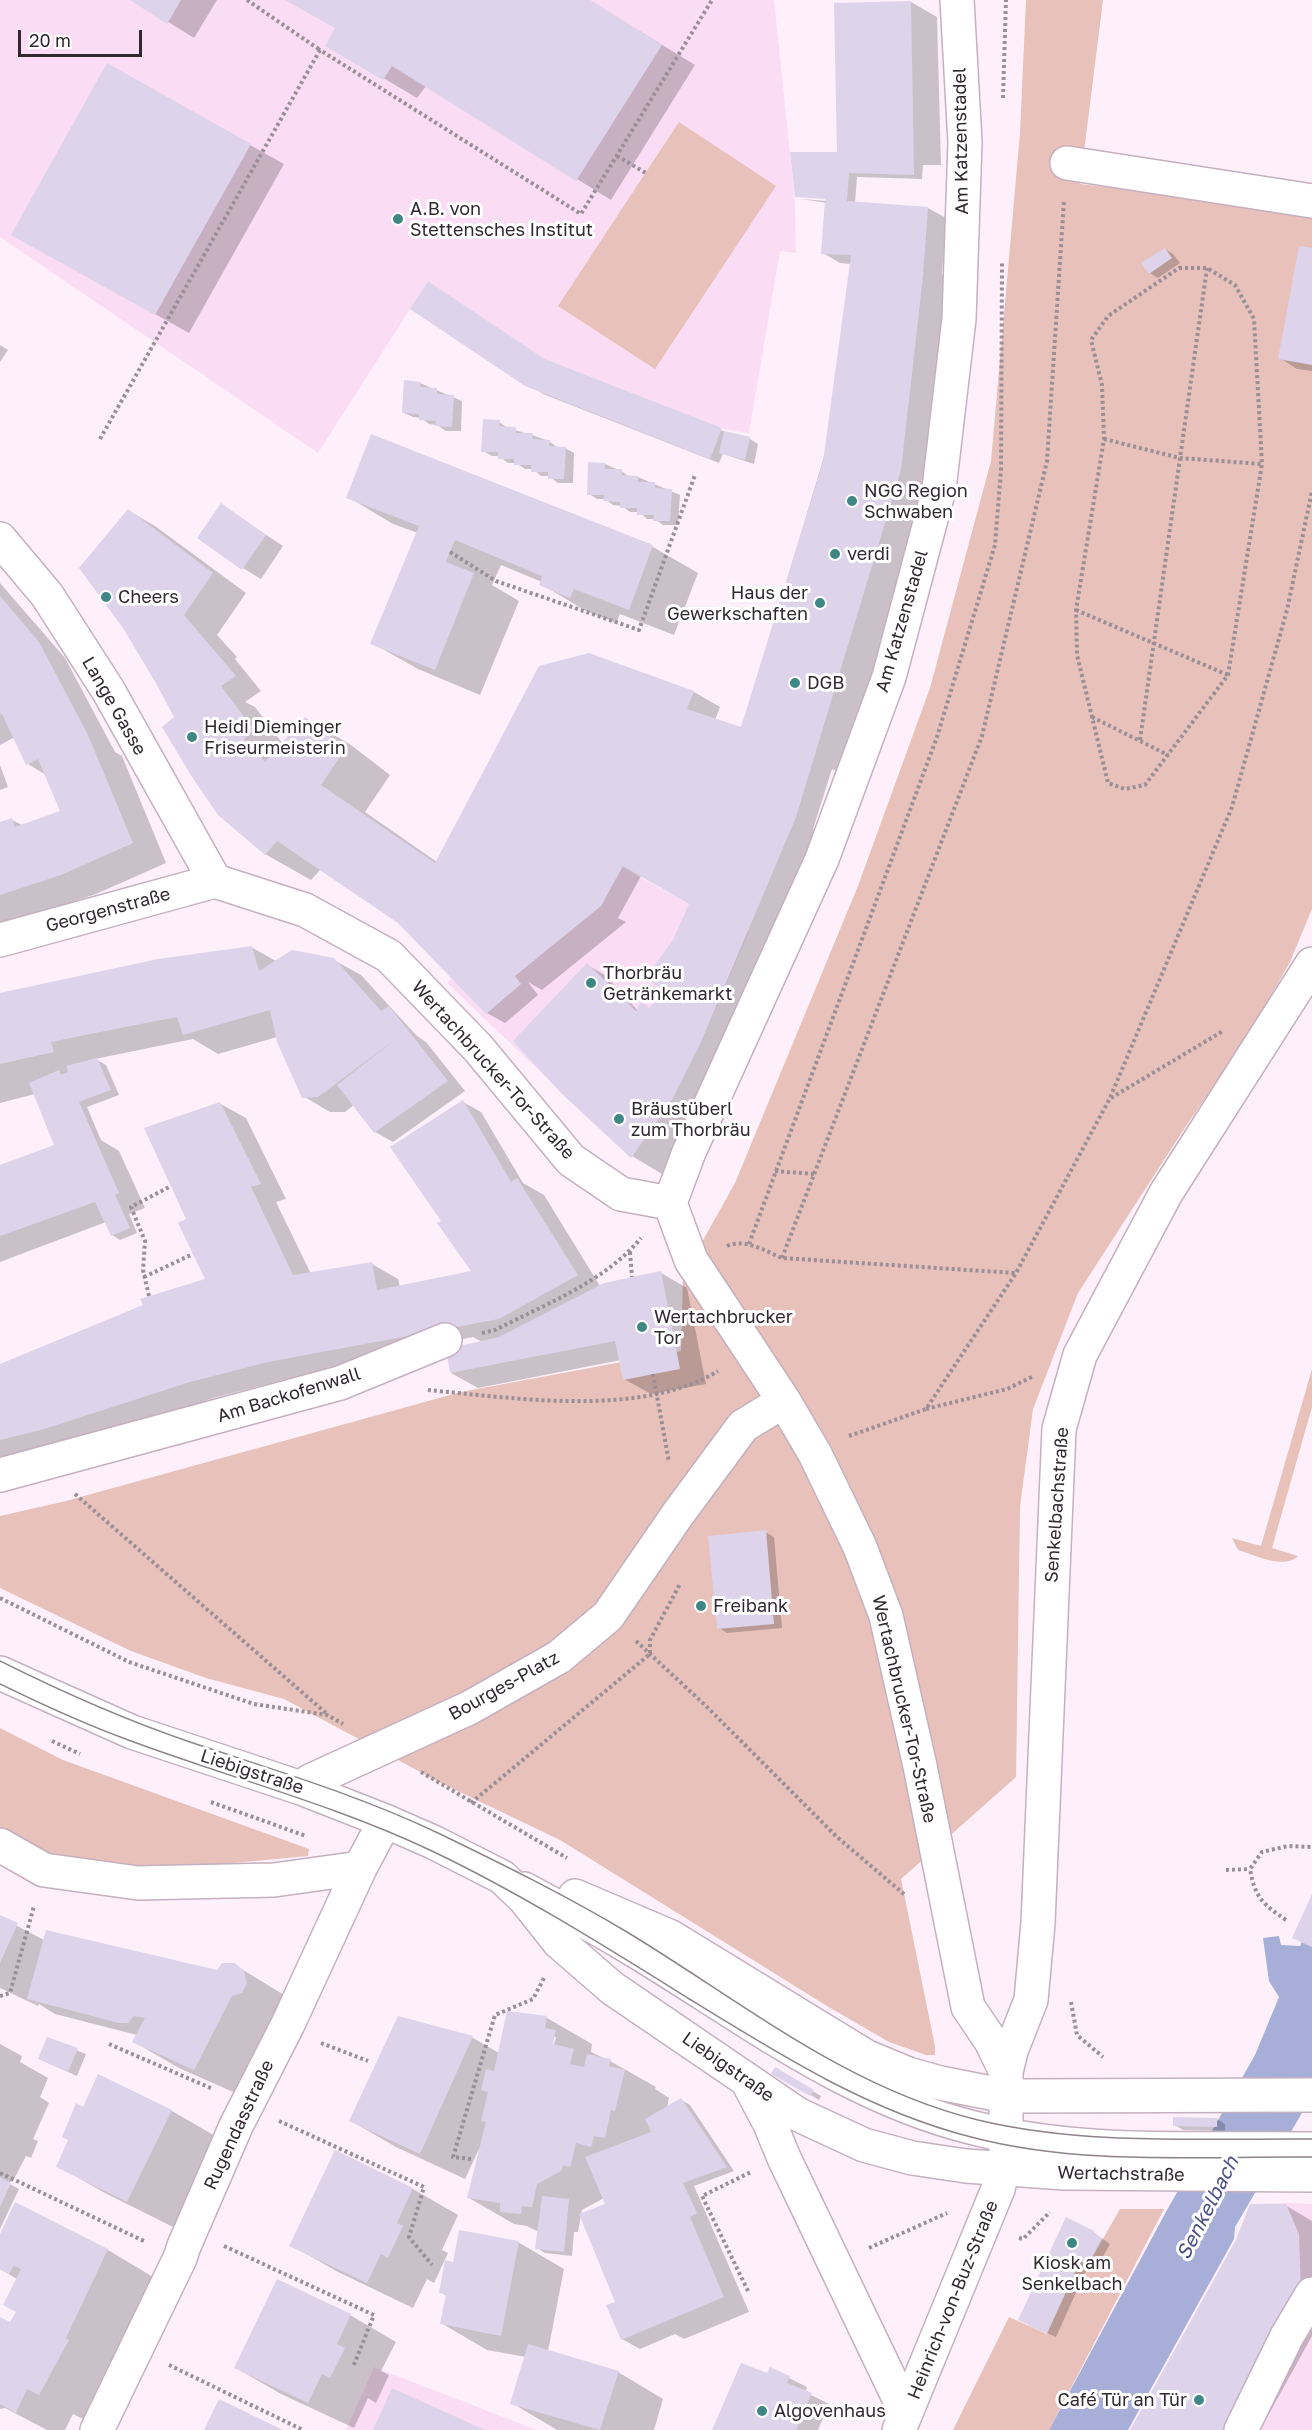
<!DOCTYPE html>
<meta charset="utf-8">
<style>
body{margin:0}
#map{position:relative;width:1312px;height:2430px;overflow:hidden;background:#fdf0fa;font-family:"Golos Text",sans-serif}
canvas{display:block}
.scale{position:absolute;left:18px;top:30px;width:124px;height:27px;box-sizing:border-box;border:3px solid #322930;border-top:0;padding-left:8px;font-size:18px;line-height:21px;white-space:nowrap;color:#322930;-webkit-text-stroke:4px #fff;paint-order:stroke}
</style>
<div id="map">
<canvas width="1312" height="2430"></canvas>
<div class="scale">20 m</div>
</div>
<script>
const context = document.querySelector('canvas').getContext('2d');
context.lineJoin = 'round';
function fillPath(path, color) { context.fillStyle = color; context.fill(path, 'evenodd'); }
function trace(path, color, width, dash) { context.strokeStyle = color; context.lineWidth = width; context.lineCap = dash ? 'butt' : 'round'; context.setLineDash(dash || []); context.stroke(path); }
function drawText(font, color, halo, rows, align = 'center') {
  context.font = font + ' "Golos Text",sans-serif'; context.lineWidth = 6; context.setLineDash([]); context.textBaseline = 'middle'; context.strokeStyle = halo; context.fillStyle = color; for (const [text, x, y, turn = 0] of rows) {
    context.save(); context.translate(x, y); context.rotate((+turn || 0) * Math.PI / 180); context.textAlign = isNaN(turn) ? turn : align; if (halo) context.strokeText(text, 0, 0); context.fillText(text, 0, 0); context.restore();
  }
}
fillPath(new Path2D(`
 M0,0H774L795,201L796,253L780,251L749,433L724,429L545,359L428,281L318,453L0,237Z
 M559,832L689,904L749,932L701,1042L631,1158L447,983L521,900Z
 M1286,2203L1312,2204V2430H1130L1236,2240L1250,2204Z
 M374,2367L537,2430H346Z`), '#faddf4');
fillPath(new Path2D(`
 M1026,0H1103L1080,184L1312,209V909L1290,962L1251,1031L1186,1126L1078,1293L1033,1409L1020,1507L1016,1777L901,1879L935,2046V2055H926L889,2042L827,2006L560,1840L439,1782L284,1699L206,1678L131,1651L0,1588V1516L66,1501L461,1392L681,1351L683,1276L735,1183L858,886L930,688L991,461L1020,133Z
 M679,122L776,186L655,369L558,306Z
 M1312,1369V1407L1272,1548L1298,1556C1284,1570 1255,1555 1238,1550L1232,1538L1261,1546Z
 M0,1728L63,1760L309,1849L308,1856L159,1870L45,1853L0,1827Z
 M1120,2209H1164L1049,2430H953L1009,2317L1047,2334L1080,2262L1088,2265Z`), '#e8c1ba');
fillPath(new Path2D(`
 M1312,1921V2096L1235,2227L1234,2239L1128,2430H1049L1167,2210L1255,2055L1279,1997L1269,1981L1263,1938L1279,1936L1281,1945L1300,1946Z`), '#a7aed7');
fillPath(new Path2D(`
 M133,0H217L194,38Z
 M288,0H589L695,65L611,200L426,86L417,98L328,45L337,28Z
 M911,2L937,17L941,165H923L922,179L857,177L855,203L928,208L946,218L942,274L950,279L927,487L861,779L832,769L813,829L822,834L794,959L746,1068L717,1126L677,1183L632,1156L587,965L605,975L638,1011L650,1009L664,989L674,941L691,904L641,876L618,918L626,922L542,990L528,982L538,995L505,1023L487,1013L399,922L321,869L311,880L265,854L176,717L129,511L155,526L246,593L217,635L237,657L235,659L261,691L245,702L255,707L283,744L305,718L351,745L390,775L365,812L437,862L589,655L694,692L720,707L715,720L752,733L743,726L826,450L851,264L840,263L823,253L827,203L801,199L827,201L839,153L835,5Z
 M250,145L284,164L189,333L47,254Z
 M1165,249L1173,254L1180,263L1158,278L1150,273Z
 M1312,249V371L1297,369L1280,358Z
 M0,345L8,350L0,362Z
 M547,361L728,433L750,439L758,444L754,464L723,454L719,463L543,394L534,388Z
 M420,383L462,401L461,431H446L437,425L429,424L421,418L413,417L404,413Z
 M499,422L508,428L532,435L549,441L558,448H565L574,453L573,483H558L549,476H541L533,469H525L516,463H508L499,456H492L483,451Z
 M372,436L653,547L698,573L674,635L620,614L616,623L586,611L541,584L542,582L501,565L492,585L519,601L480,695L418,669L372,643L418,533L393,524L348,497Z
 M605,464L621,471L630,477H638L680,495L678,525H663L655,519H647L639,512H630L622,506L613,505L605,499H597L589,494Z
 M221,505L283,546L261,579L243,568Z
 M0,583L65,658L115,752L122,756L166,863L96,894L23,918L0,935V824L12,820L22,825L62,812L46,775L28,764L15,737L0,745Z
 M0,765L8,787L0,790Z
 M251,947L276,961L334,960L361,975L417,1036L426,1042L465,1091L393,1142L375,1132L354,1105L345,1112H330L303,1096L277,1037L218,1054L193,1039L95,1059L106,1065L119,1095L87,1107L101,1140L119,1151L145,1208L129,1214L137,1233L120,1240L112,1235L106,1222L0,1262V1168L60,1147L35,1094L0,1103V995Z
 M463,1102L481,1112L523,1183L544,1195L600,1286L661,1273L687,1288L706,1384L651,1394L624,1379L621,1360L478,1388L451,1373L482,1342L473,1337L438,1344L439,1351L295,1377L217,1397L68,1445L0,1461V1365L207,1280L188,1219L219,1103L246,1118L286,1199L276,1202L311,1274L372,1264L398,1279L400,1287L473,1272L442,1221Z
 M765,1532L774,1537L782,1628L727,1633L719,1628Z
 M0,1917L44,1940L218,1971L235,1965L289,1998L240,2095L179,2068L134,2042L137,2035L55,2014L39,2004L38,2006L0,1988Z
 M508,2013L547,2018L592,2044L591,2052L610,2061L656,2087L655,2089L669,2098L667,2109L681,2100L690,2105L734,2171L694,2186L749,2312L684,2339L675,2334L640,2349L622,2339L617,2302L581,2215L578,2232H574L572,2256L545,2253L537,2248L539,2232L527,2226L514,2224L469,2198L480,2147L465,2179L396,2147L351,2121L398,2018L473,2038L499,2053ZM553,2037H556L552,2052ZM604,2198L608,2207L581,2215L582,2210Z
 M48,2039L86,2054L77,2076L48,2063Z
 M0,2044L22,2056L20,2062L48,2078L40,2097L49,2103L33,2139L38,2141L31,2158L26,2156L13,2181L8,2183L19,2189L0,2229Z
 M775,2069L821,2096L819,2100L773,2073Z
 M99,2076L172,2111L217,2137L173,2227L103,2192L58,2166Z
 M1217,2119L1225,2124V2131L1183,2130L1175,2125Z
 M336,2152L413,2189L458,2215L442,2250L448,2253L434,2283L427,2279L413,2308L336,2271L291,2245Z
 M15,2204L108,2250L153,2277L85,2420L73,2414L65,2430H47L5,2408L0,2409V2318L11,2324L17,2312V2279L0,2269V2237Z
 M1285,2205L1312,2221V2336L1260,2430H1132Z
 M1093,2232L1110,2244L1097,2267L1089,2264L1056,2337L1028,2325Z
 M518,2242L564,2269L548,2351L618,2372L663,2399L654,2430H557L512,2403L526,2357L487,2350L441,2323L447,2296L441,2292L454,2264Z
 M350,2315L396,2342L381,2371L389,2375L376,2403L368,2398L354,2428L281,2394L236,2368Z
 M771,2369L807,2387L805,2392L829,2404L818,2430H714L768,2375Z`), '#0003');
fillPath(new Path2D(`
 M130,0H181L167,24Z
 M285,0H590L662,45L576,181L392,66L383,80L325,46L335,28Z
 M911,1L914,175L849,173L847,201L928,207L923,276L901,470L796,817L701,1042L672,1100L631,1158L562,1094L513,1041L587,963L636,1011L641,1002L650,1008L662,989L645,978L673,940L689,904L623,866L601,906L515,976L521,984L486,1014L398,923L277,841L265,855L218,815L192,777L162,727L174,717L157,685L123,628L79,568L128,509L213,573L184,615L236,676L221,686L254,730L244,739L265,762L305,717L346,748L321,785L435,863L539,666L589,653L694,691L687,709L741,727L823,462L851,255L821,254L825,199L795,197L790,152H837L834,3Z
 M107,63L251,144L155,315L11,235Z
 M1299,246L1312,248V365L1278,359Z
 M1165,248L1172,258L1149,274L1141,263Z
 M428,281L545,359L722,428L710,459L525,386L410,309Z
 M404,380L421,382L420,387L437,388V394L454,395L452,427L435,426L436,421L419,420V414L402,413Z
 M483,419L500,420L499,426L516,427V433H533L532,439L550,440L549,446L566,447L564,479H548V472H531V465H514V459H498V452H481Z
 M724,431L750,437L745,460L719,453Z
 M371,434L653,545L629,610L574,589L570,598L539,585L542,576L455,540L446,562L474,573L435,670L370,644L419,526L346,498Z
 M588,462L605,463V469H622V475L638,476V482H655V488L672,489L670,521H653L654,515H637V508H620V502L603,501L604,495H587Z
 M221,503L266,535L242,570L197,538Z
 M0,596L39,642L88,735L133,843L61,875L0,895V822L12,818L15,827L60,811L38,759L26,765L2,714L0,715Z
 M252,946L259,971L292,950L334,958L381,1011L389,1006L448,1081L374,1133L337,1085L397,1038L318,1097L302,1098L277,1042L270,1010L183,1035L177,1017L100,1032L51,1042L54,1052L0,1064V993L158,959Z
 M97,1058L111,1090L79,1102L119,1193L115,1195L130,1228L111,1236L95,1202L0,1236V1165L54,1145L29,1083L59,1070L61,1075L68,1072L66,1066Z
 M463,1100L511,1182L517,1178L578,1275L499,1319L268,1362L190,1382L41,1430L0,1440V1364L143,1305L140,1299L205,1279L178,1223L186,1219L144,1128L220,1102L261,1184L251,1187L293,1275L372,1262L377,1290L471,1271L437,1223L441,1221L390,1147Z
 M661,1271L680,1369L623,1380L615,1341L450,1373L446,1349L499,1337L604,1283Z
 M766,1530L774,1624L717,1629L708,1536Z
 M1312,1894V1947L1292,1938Z
 M0,1915L18,1923L0,1963Z
 M46,1930L217,1970L222,1963H235L244,1971L247,1983L242,1993L232,1996L194,2070L132,2042L145,2018L134,2016L128,2023H119L27,1999Z
 M507,2011L547,2016L545,2028L556,2030L553,2044L574,2049L570,2064L584,2067L587,2054L611,2059L609,2066L625,2070L615,2111L611,2110L605,2138L594,2136L591,2147L576,2143L570,2167L563,2165L561,2171L537,2184L532,2207L522,2206L521,2214L500,2212V2203L467,2198L486,2122L481,2121L488,2092L481,2090L486,2069L494,2071Z
 M398,2016L473,2036L420,2154L349,2121Z
 M47,2037L78,2048L68,2072L38,2059Z
 M775,2067L814,2090L810,2096L771,2074Z
 M98,2074L172,2110L127,2202L56,2167L68,2140L62,2137L76,2103L83,2107Z
 M681,2098L727,2167L683,2183L697,2213L690,2217L724,2297L621,2340L606,2305L615,2302L579,2214L605,2204L585,2157L651,2132L645,2119Z
 M1173,2117L1217,2118V2127L1173,2126Z
 M335,2150L413,2188L397,2223L403,2226L388,2258L381,2254L367,2283L289,2246Z
 M0,2177L11,2183L0,2207Z
 M542,2196L569,2199L564,2252L535,2249Z
 M15,2202L108,2249L66,2338L69,2340L39,2395L27,2389L16,2413L0,2404V2317L10,2322L16,2312L3,2305L21,2269L14,2266L9,2274L0,2269V2234Z
 M1250,2204H1286L1299,2234L1301,2293L1225,2430H1130L1236,2240Z
 M1066,2217L1094,2231L1093,2233L1102,2238L1088,2264L1080,2260L1047,2333L1018,2320Z
 M459,2230L519,2241L501,2336L440,2324L446,2294L439,2293L445,2260L453,2262Z
 M277,2279L351,2314L337,2344L345,2348L330,2378L322,2374L308,2403L234,2368Z
 M528,2344L619,2371L600,2430L510,2404Z
 M741,2363L767,2373L770,2367L790,2376L787,2383L812,2393L796,2430H712Z
 M392,2388L443,2411L485,2430H373Z
 M219,2399L283,2430H204Z`), '#ddd3ea');
const minor = new Path2D(`
 M1067,163L1312,201
 M0,539L47,595L108,690L215,881
 M215,881L305,910L389,956L478,1048L571,1160L621,1194L670,1203
 M0,940L215,881
 M670,1203L689,1152L822,859L889,677L939,489L959,319L965,142L957,0
 M670,1203L691,1260L784,1401L815,1454L860,1547L886,1616L920,1766L968,2007L991,2041L1006,2072
 M0,1475L340,1383L445,1340
 M0,1673L132,1732L301,1788L385,1821L433,1842L502,1877L525,1899L559,1942L612,1988L797,2114L864,2145L912,2158L966,2166L1065,2173L1312,2175
 M301,1788L310,1781L469,1708L559,1657L608,1616L678,1514L743,1426L784,1401
 M0,1845L44,1870L138,1883L274,1880L360,1868
 M524,1889C557,1907 591,1924 624,1944C737,2011 843,2096 974,2128C1084,2156 1200,2147 1312,2149
 M575,1896L671,1937L867,2057L908,2074L940,2083L991,2093L1020,2096L1312,2095
 M749,2084L770,2124L784,2158L906,2413
 M97,2430L180,2258L184,2246L236,2126L288,2024L360,1868L385,1821
 M899,2430L998,2189L1006,2154V2072L1011,2051L1031,2000L1038,1923L1059,1429L1080,1355L1166,1193L1312,964
 M1241,2430L1287,2336L1312,2294`);
trace(minor, '#c5b0c0', 36);
trace(new Path2D(`
 M247,0L320,50
 M1003,98L1006,0
 M617,156L646,173
 M1179,268H1207L1235,285L1254,319L1262,464L1228,675L1145,785L1125,789L1108,783L1077,655L1076,610L1104,439L1102,385L1091,340L1108,316Z
 M100,439L320,50L581,214L712,0
 M1104,439L1180,458L1262,464
 M450,552L496,581L639,630L695,475
 M1076,610L1228,675
 M1092,717L1168,755
 M1140,740L1207,268
 M1111,1098L1223,1031
 M775,1171L814,1174
 M749,1244L937,737L995,545L1001,470L1002,262
 M727,1246C745,1238 765,1251 782,1258L1015,1273
 M630,1252L632,1277
 M782,1258L982,736L1047,461L1064,200
 M144,1277L193,1254
 M149,1296L143,1270L145,1241L131,1207L171,1186
 M482,1333L495,1330C544,1305 606,1281 641,1238
 M653,1374L669,1462
 M428,1390C514,1398 641,1418 718,1371
 M926,1409L1007,1389L1034,1376
 M849,1436L926,1409L1016,1273L1110,1098L1232,807L1287,610L1312,491
 M75,1494L327,1714
 M0,1598L129,1662L254,1704L327,1715L343,1724
 M636,1641L706,1706L837,1837L905,1895
 M52,1741L80,1754
 M421,1772L567,1858
 M211,1802L306,1836
 M471,1803L650,1654V1640L680,1584
 M1226,1870L1250,1869
 M1286,1920C1263,1904 1255,1898 1250,1869L1262,1852L1288,1846L1312,1847
 M0,1996L10,1993L34,1906
 M1071,2002L1077,2035L1103,2057
 M321,2043L368,2061
 M109,2044L213,2089
 M279,2121L424,2187L409,2237L432,2265
 M471,2159L453,2157L495,2015L533,1999L544,1978
 M0,2173L146,2242
 M1019,2238L1023,2239L1050,2212
 M224,2246L374,2315L353,2367
 M869,2248L947,2213
 M748,2291L702,2196L751,2172
 M169,2365L303,2430`), '#9a8f97', 4, [3, 3]);
trace(minor, '#fff', 33);
trace(new Path2D(`
 M0,1661C62,1692 125,1720 190,1742C274,1770 358,1795 438,1833C502,1864 567,1896 627,1932C741,2001 846,2088 978,2120C1086,2146 1202,2138 1312,2139
 M0,1684C43,1705 86,1725 131,1741C231,1778 335,1805 432,1851C522,1894 606,1947 691,2000C780,2055 869,2111 971,2137C1081,2166 1199,2156 1312,2157`), '#8e838c', 1.5);
for (const [x, y, r, color] of [
 [398,219,6,"#3f8785"],
 [852,501,6,"#3f8785"],
 [835,554,6,"#3f8785"],
 [106,597,6,"#3f8785"],
 [820,603,6,"#3f8785"],
 [795,683,6,"#3f8785"],
 [192,737,6,"#3f8785"],
 [591,983,6,"#3f8785"],
 [619,1119,6,"#3f8785"],
 [642,1327,6,"#3f8785"],
 [701,1606,6,"#3f8785"],
 [1072,2243,6,"#3f8785"],
 [1199,2400,6,"#3f8785"],
 [762,2411,6,"#3f8785"]
]) { const dot = new Path2D(); dot.arc(x, y, r, 0, 2 * Math.PI); context.fillStyle = color; context.fill(dot); trace(dot, '#fff', 2); }
drawText('18px', '#322930', '#fff', [
 ["Am Katzenstadel",961,141,-91],
 ["Am Katzenstadel",902,621,-74],
 ["Lange Gasse",114,706,60],
 ["Georgenstraße",108,910,-15],
 ["Wertachbrucker-Tor-Straße",493,1070,48],
 ["Am Backofenwall",289,1395,-17],
 ["Senkelbachstraße",1057,1505,-86],
 ["Bourges-Platz",504,1686,-29],
 ["Wertachbrucker-Tor-Straße",904,1709,77],
 ["Liebigstraße",252,1772,18],
 ["Liebigstraße",728,2067,35],
 ["Rugendasstraße",239,2125,-65],
 ["Wertachstraße",1121,2174,1],
 ["Heinrich-von-Buz-Straße",953,2300,-68]
]);
drawText('18px', '#322930', '#fff', [
 ["A.B. von",410,209],
 ["Stettensches Institut",410,230],
 ["NGG Region",864,491],
 ["Schwaben",864,512],
 ["verdi",847,554],
 ["Haus der",808,593,"right"],
 ["Gewerkschaften",808,614,"right"],
 ["Cheers",118,597],
 ["DGB",807,683],
 ["Heidi Dieminger",204,727],
 ["Friseurmeisterin",204,748],
 ["Thorbräu",603,973],
 ["Getränkemarkt",603,994],
 ["Bräustüberl",631,1109],
 ["zum Thorbräu",631,1130],
 ["Wertachbrucker",654,1317],
 ["Tor",654,1338],
 ["Freibank",713,1606],
 ["Kiosk am",1072,2263,"center"],
 ["Senkelbach",1072,2284,"center"],
 ["Café Tür an Tür",1187,2400,"right"],
 ["Algovenhaus",774,2411]
], 'left');
drawText('italic 20px', '#4a5086', '#fff', [
 ["Senkelbach",1208,2208,-63]
]);
</script>
